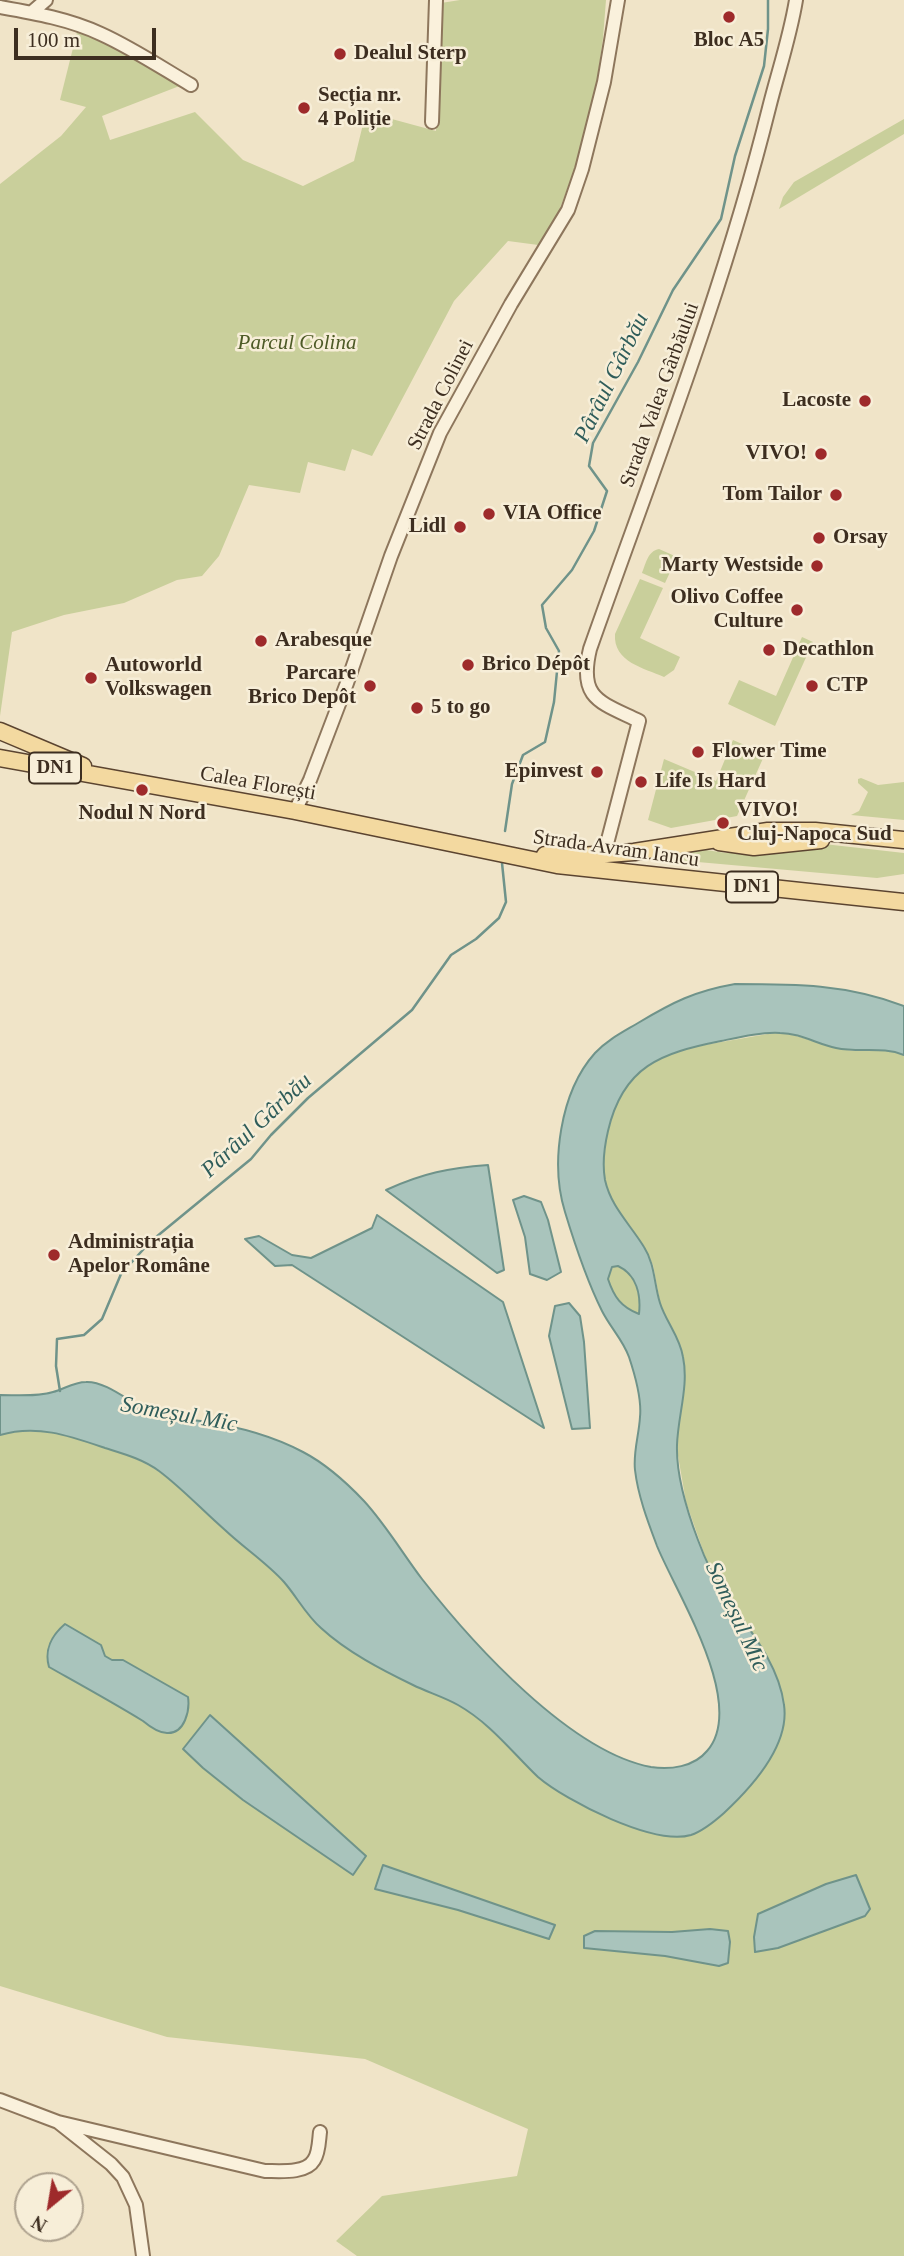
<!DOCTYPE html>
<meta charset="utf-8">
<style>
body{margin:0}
#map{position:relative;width:904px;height:2256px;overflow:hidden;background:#f0e4c8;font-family:"Times New Roman",serif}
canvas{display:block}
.north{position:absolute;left:14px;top:2172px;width:70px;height:70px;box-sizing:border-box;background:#f7eed8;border:2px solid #ada18e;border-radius:50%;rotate:210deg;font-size:19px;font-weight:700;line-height:28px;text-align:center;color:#3d2e20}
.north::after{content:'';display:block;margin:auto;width:24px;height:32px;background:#9e2a2b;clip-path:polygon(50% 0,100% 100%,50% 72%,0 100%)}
.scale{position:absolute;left:14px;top:28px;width:142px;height:32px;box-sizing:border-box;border:4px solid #3d2e20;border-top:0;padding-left:9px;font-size:21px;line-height:24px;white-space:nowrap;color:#3d2e20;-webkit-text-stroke:5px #f7eed8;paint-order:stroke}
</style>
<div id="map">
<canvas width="904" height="2256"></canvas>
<div class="north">N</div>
<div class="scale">100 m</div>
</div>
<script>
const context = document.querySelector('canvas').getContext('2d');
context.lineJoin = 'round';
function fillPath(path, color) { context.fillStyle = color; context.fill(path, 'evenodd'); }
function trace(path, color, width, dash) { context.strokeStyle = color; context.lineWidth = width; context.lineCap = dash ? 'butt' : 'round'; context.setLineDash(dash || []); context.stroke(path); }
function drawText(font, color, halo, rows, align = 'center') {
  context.font = font + ' "Times New Roman",serif'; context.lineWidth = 5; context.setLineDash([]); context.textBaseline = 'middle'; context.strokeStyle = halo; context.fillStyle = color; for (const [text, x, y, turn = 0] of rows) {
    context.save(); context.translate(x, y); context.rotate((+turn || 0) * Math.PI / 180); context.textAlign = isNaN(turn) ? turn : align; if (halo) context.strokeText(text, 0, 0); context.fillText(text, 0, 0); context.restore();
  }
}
fillPath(new Path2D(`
 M460,0H606L603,38L591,125L546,246L508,241L454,301L372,456L352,449L345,471L308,462L300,493L249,485L219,556L202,576L177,580L124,603L64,615L12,632L0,716V184L61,136L86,107L60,100L77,32L125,51L182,85L102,116L110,140L195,112L243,160L303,186L354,161L366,112L436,131L441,3Z
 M904,119V134L779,209L783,197L794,182Z
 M659,549L677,557L665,583L642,573C646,563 648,551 659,549Z
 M640,579L663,588L640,638L680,657L674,670L664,677C644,668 613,662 615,634Z
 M802,637L813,642L775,726L728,704L739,680L776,696Z
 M733,740L765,754L737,816L671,828L648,820L664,759L716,781Z
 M861,778L878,785L904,782V820L851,815L859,811L868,792L858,783V779Z
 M824,844L904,853V874L877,878L653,858L706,850L726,853Z
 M779,1032C805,1036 828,1049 855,1051C872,1052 888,1046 904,1055V2256H357L336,2241L382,2196L517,2176L528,2129L365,2059L167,2037L0,1986V1435C45,1422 119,1446 158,1471L479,1719L540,1778L583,1806L606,1817L651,1832L739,1797L770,1758L780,1737L743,1619L722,1590L707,1562L686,1502L677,1450L678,1427L669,1323L661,1307L653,1265L646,1250L623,1220L610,1197L604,1175L603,1152L615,1106L626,1086L642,1069L663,1056L687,1048Z
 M618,1266C637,1275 641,1295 639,1314C622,1306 614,1297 608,1279L613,1267Z`), '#c9cf9b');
const water = new Path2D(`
 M735,984C796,984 846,984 904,1006V1055C882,1046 860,1053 836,1048C817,1044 800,1033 780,1033C761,1032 740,1037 721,1041C661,1053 623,1066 608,1131C604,1148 602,1163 605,1180C611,1207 630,1224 644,1247C655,1264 654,1284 660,1303C666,1322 680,1337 683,1357C689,1386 678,1415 677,1445C676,1476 687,1511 698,1540C705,1559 713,1577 724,1593C747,1627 779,1663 784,1705C790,1746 752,1787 724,1813C715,1821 703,1831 691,1835C654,1846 566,1801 538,1777C512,1752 490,1723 458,1705C444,1697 427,1692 413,1685C382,1670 347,1652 321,1628C306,1615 297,1597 284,1582C267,1563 244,1548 225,1530C203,1511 183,1489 159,1471C143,1459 124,1454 105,1448C70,1436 37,1424 0,1435V1395C17,1395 36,1397 53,1392C64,1389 74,1382 86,1382C109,1381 135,1408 158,1415C172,1419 187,1419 201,1421C235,1426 273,1436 303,1452C326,1464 347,1483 364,1501C386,1525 403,1554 422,1579C472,1643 570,1752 651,1767C670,1770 694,1767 707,1751C748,1704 676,1593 657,1546C648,1522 638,1496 635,1470C633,1452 639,1435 640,1417C642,1398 635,1375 629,1357C623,1340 610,1327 602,1311C587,1281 575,1245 565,1212C550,1164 560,1092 595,1053C607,1040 623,1032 638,1023C673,1002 695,991 735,984ZM618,1266C637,1275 641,1295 639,1314C621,1307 614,1297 608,1279L612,1267Z
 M488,1165L504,1270L497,1273L386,1190C423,1173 449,1168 488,1165Z
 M524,1196L541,1202L548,1220L561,1272L547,1280L530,1274L525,1237L513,1200Z
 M377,1215L503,1302L544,1428L292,1265L275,1266L245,1239L259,1236L292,1255L311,1258L372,1228Z
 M569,1303L580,1316L584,1342L590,1428L572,1429L549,1336L555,1306Z
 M65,1624L101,1645L105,1656L112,1660H123L188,1697C190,1710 185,1734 167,1733C159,1733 149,1726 143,1721C112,1702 81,1685 49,1667C44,1650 52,1635 65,1624Z
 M210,1715L366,1856L353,1875L243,1800L203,1768L183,1749Z
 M383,1865L555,1925L549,1939L458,1910L375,1889Z
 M856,1875L870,1909L865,1916L778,1948L755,1952L754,1937L758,1914L826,1884Z
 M710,1929L728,1931L730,1942L728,1963L719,1966L665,1956L584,1948V1936L595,1931L672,1932Z`);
fillPath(water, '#a9c4bc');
trace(water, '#6f938a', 2);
trace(new Path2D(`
 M505,831L512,784L523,755L545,742L554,702L559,651L546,628L542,605L572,570L594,531L607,491L589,466L593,443L638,362L673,290L721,219L735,156L764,66L768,29V0
 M60,1391L56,1366L57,1339L84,1335L102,1319L121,1274L150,1242L251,1159L271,1135L308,1098L412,1010L451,955L476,939L499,918L506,902L502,863`), '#6f938a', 2.5);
const minor = new Path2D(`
 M0,7C34,13 69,19 101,34C132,48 162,68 191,85
 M32,12L46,0
 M432,122L436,0
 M295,811L310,780L347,683L391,556L440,433L511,304L568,210L582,169L604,82L618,0
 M604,855L639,721C600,702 578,699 590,649C653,470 723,293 769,108C778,72 790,37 796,0
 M0,2100L58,2122L111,2164L123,2177L136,2205L143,2256
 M58,2122L265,2171C279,2171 306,2174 314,2160C319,2153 319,2140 320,2132`);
const major = new Path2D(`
 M0,731L83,766
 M0,758L295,811L557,865L904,902
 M719,842L754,847L821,840
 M545,855L580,856L634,852L768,831H815L904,840`);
trace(minor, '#8d765c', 16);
trace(major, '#5b4430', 19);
trace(minor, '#faf1dc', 12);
trace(major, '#f3d9a0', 16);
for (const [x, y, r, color] of [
 [729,17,7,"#9e2a2b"],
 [340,54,7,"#9e2a2b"],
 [304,108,7,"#9e2a2b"],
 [865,401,7,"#9e2a2b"],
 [821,454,7,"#9e2a2b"],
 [836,495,7,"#9e2a2b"],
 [489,514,7,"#9e2a2b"],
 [460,527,7,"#9e2a2b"],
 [819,538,7,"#9e2a2b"],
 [817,566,7,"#9e2a2b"],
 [797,610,7,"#9e2a2b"],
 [261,641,7,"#9e2a2b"],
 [769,650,7,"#9e2a2b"],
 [468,665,7,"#9e2a2b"],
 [91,678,7,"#9e2a2b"],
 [370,686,7,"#9e2a2b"],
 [812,686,7,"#9e2a2b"],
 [417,708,7,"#9e2a2b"],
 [698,752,7,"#9e2a2b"],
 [597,772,7,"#9e2a2b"],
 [641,782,7,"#9e2a2b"],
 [142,790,7,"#9e2a2b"],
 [723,823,7,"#9e2a2b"],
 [54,1255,7,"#9e2a2b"]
]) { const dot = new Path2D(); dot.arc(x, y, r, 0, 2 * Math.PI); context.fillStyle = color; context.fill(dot); trace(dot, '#f7eed8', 2.5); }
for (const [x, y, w] of [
 [55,768,52],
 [752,887,52]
]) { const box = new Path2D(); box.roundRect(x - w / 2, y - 15.5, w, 31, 5); context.fillStyle = '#f7eed8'; context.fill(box); trace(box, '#3d2e20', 2); }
drawText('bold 19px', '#3d2e20', null, [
 ["DN1",55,768],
 ["DN1",752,887]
]);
drawText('bold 21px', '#3d2e20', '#f7eed8', [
 ["Bloc A5",729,41,"center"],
 ["Dealul Sterp",354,54],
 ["Secția nr.",318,96],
 ["4 Poliție",318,120],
 ["Lacoste",851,401,"right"],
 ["VIVO!",807,454,"right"],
 ["Tom Tailor",822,495,"right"],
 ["VIA Office",503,514],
 ["Lidl",446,527,"right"],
 ["Orsay",833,538],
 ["Marty Westside",803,566,"right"],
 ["Olivo Coffee",783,598,"right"],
 ["Culture",783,622,"right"],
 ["Arabesque",275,641],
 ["Decathlon",783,650],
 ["Brico Dépôt",482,665],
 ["Autoworld",105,666],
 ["Volkswagen",105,690],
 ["Parcare",356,674,"right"],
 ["Brico Depôt",356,698,"right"],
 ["CTP",826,686],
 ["5 to go",431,708],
 ["Flower Time",712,752],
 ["Epinvest",583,772,"right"],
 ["Life Is Hard",655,782],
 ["VIVO!",737,811],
 ["Cluj-Napoca Sud",737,835],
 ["Nodul N Nord",142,814,"center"],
 ["Administrația",68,1243],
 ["Apelor Române",68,1267]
], 'left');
drawText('italic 21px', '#4d5a26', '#f7eed8', [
 ["Parcul Colina",297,343]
]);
drawText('21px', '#3d2e20', '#f7eed8', [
 ["Strada Colinei",441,395,-63],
 ["Strada Valea Gârbăului",660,395,-70],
 ["Calea Florești",258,784,10],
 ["Strada Avram Iancu",616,849,8]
]);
drawText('italic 23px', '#2f5d5a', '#f7eed8', [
 ["Pârâul Gârbău",612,378,-64],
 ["Pârâul Gârbău",257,1126,-43],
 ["Someșul Mic",179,1415,10],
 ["Someșul Mic",736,1617,65]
]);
</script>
